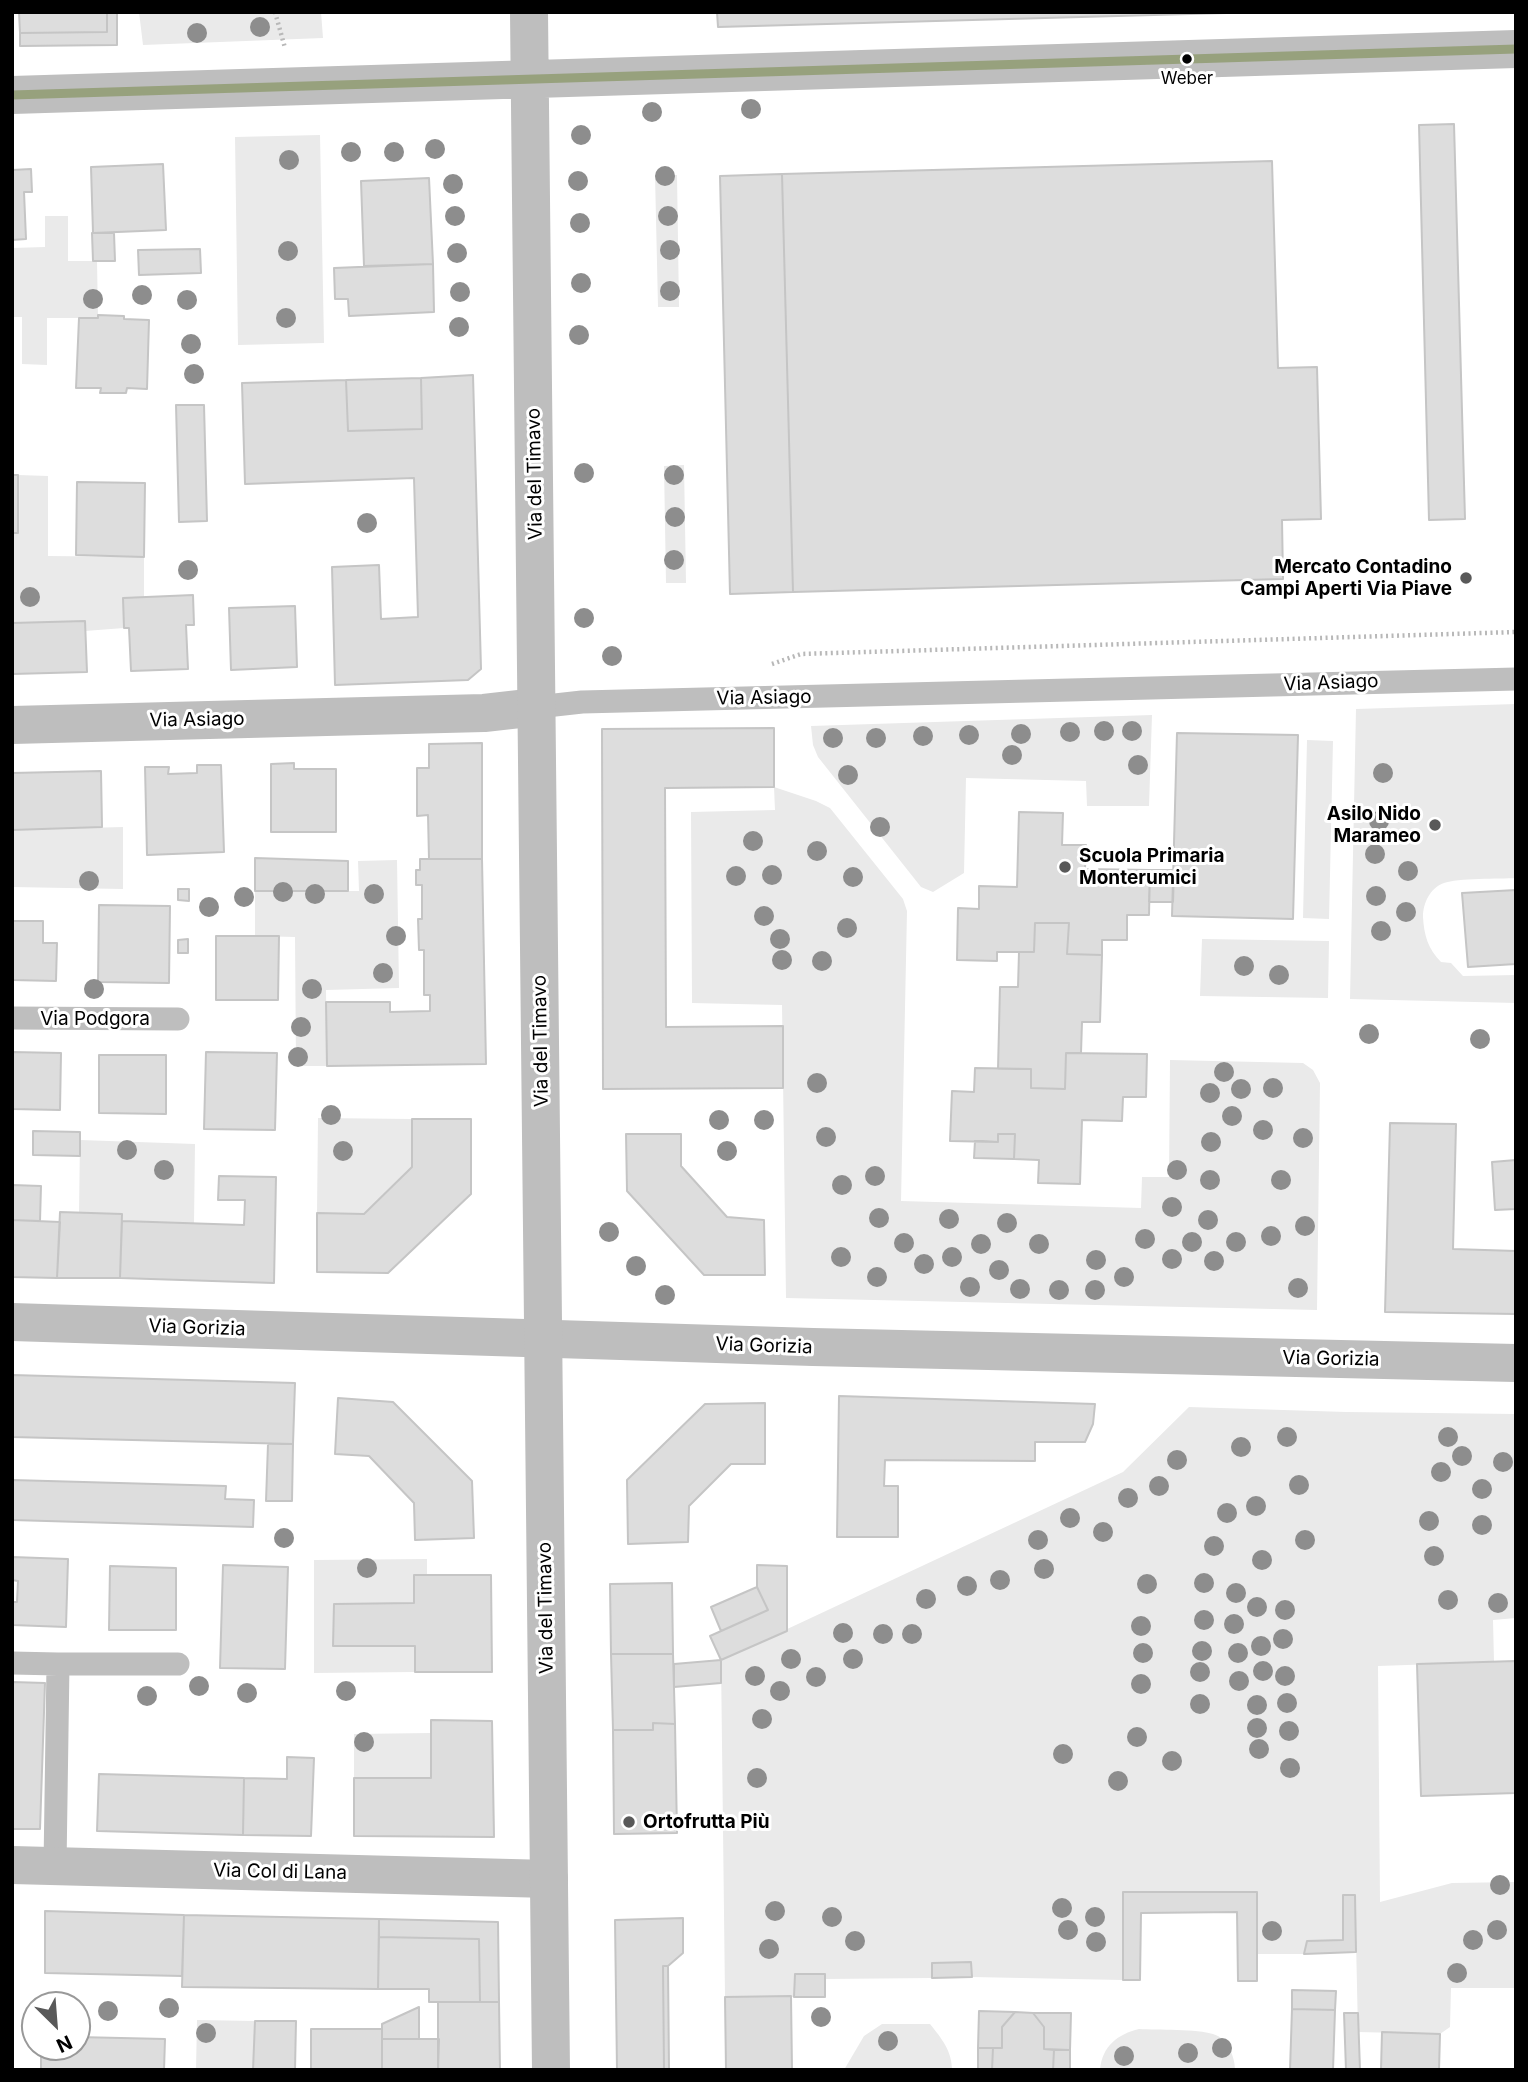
<!DOCTYPE html>
<meta charset="utf-8">
<style>
body{margin:0}
#map{position:relative;width:1528px;height:2082px;overflow:hidden;background:#fff;font-family:Inter,sans-serif}
canvas{display:block}
.frame{position:absolute;inset:0;border:14px solid #000;pointer-events:none}
.north{position:absolute;left:21px;top:1991px;width:70px;height:70px;box-sizing:border-box;background:#fff;border:2px solid #999;border-radius:50%;rotate:155deg;font-size:19px;font-weight:700;line-height:28px;text-align:center;color:#000}
.north::after{content:'';display:block;margin:auto;width:24px;height:32px;background:#595959;clip-path:polygon(50% 0,100% 100%,50% 72%,0 100%)}
</style>
<div id="map">
<canvas width="1528" height="2082"></canvas>
<div class="frame"></div>
<div class="north">N</div>
</div>
<script>
const context = document.querySelector('canvas').getContext('2d');
context.lineJoin = 'round';
function fillPath(path, color) { context.fillStyle = color; context.fill(path, 'evenodd'); }
function trace(path, color, width, dash) { context.strokeStyle = color; context.lineWidth = width; context.lineCap = dash ? 'butt' : 'round'; context.setLineDash(dash || []); context.stroke(path); }
function drawText(font, color, halo, rows, align = 'center') {
  context.font = font + ' Inter,sans-serif'; context.lineWidth = 6; context.setLineDash([]); context.textBaseline = 'middle'; context.strokeStyle = halo; context.fillStyle = color; for (const [text, x, y, turn = 0] of rows) {
    context.save(); context.translate(x, y); context.rotate((+turn || 0) * Math.PI / 180); context.textAlign = isNaN(turn) ? turn : align; if (halo) context.strokeText(text, 0, 0); context.fillText(text, 0, 0); context.restore();
  }
}
fillPath(new Path2D(`
 M139,12H321L323,38L143,45Z
 M320,135L324,343L238,345L235,137Z
 M655,175H677L679,307H658Z
 M45,216H68V261H97L98,318H47V365L22,364V317H12V248L45,247Z
 M684,465L686,583H666L664,466Z
 M18,475L48,476V556L144,557V597L123,598L124,628L85,631V622L12,623V533H18Z
 M1516,704V878C1500,879 1457,878 1444,883C1430,888 1423,903 1423,917C1424,935 1428,949 1441,962L1451,963L1463,976L1516,975V1003L1350,999L1356,709Z
 M1152,715L1149,806H1087L1086,781L966,778L964,873L933,892L921,887L818,757L813,745L811,726Z
 M1307,740L1333,741L1329,919L1303,918Z
 M774,787L816,801L830,808L903,899L907,911L901,1201L1141,1208L1142,1177H1169L1170,1060L1303,1063L1313,1070L1320,1083L1317,1310L786,1298L782,1005L692,1003L691,812L775,810Z
 M123,827V889L12,887V830Z
 M397,860L399,988L326,990L327,1066H296L295,937L255,936V891H359L358,861Z
 M1202,939L1329,941L1328,998L1200,996Z
 M318,1118L412,1119V1167L364,1214L317,1213Z
 M80,1140L195,1144L194,1223L122,1221L121,1214L79,1213Z
 M1189,1407L1346,1412L1516,1414V1618L1493,1620L1494,1662L1378,1666L1380,1902L1452,1883L1516,1882V1988H1451L1450,2027L1440,2034L1358,2032L1355,1895L1343,1896V1940L1307,1941L1304,1954H1257V1892H1124L1123,1980L972,1977L971,1962L933,1963L932,1978L825,1979L824,1974H795L794,1997H725L721,1660L1123,1472Z
 M427,1559V1575H414V1603L334,1605L333,1646H415V1672L314,1673V1560Z
 M431,1733V1778H354V1734Z
 M197,2020L255,2021L253,2070H196Z
 M882,2024H930C942,2039 952,2051 952,2070H844L864,2036Z
 M1139,2029C1157,2030 1198,2029 1213,2034C1227,2038 1235,2056 1235,2070H1100C1102,2046 1118,2034 1139,2029Z`), '#eaeaea');
const building = new Path2D(`
 M19,12H107V32L20,33Z
 M107,12H117V45L20,46V33L107,32Z
 M717,12H1263L718,27Z
 M1454,124L1465,519L1429,520L1419,125Z
 M1272,161L1278,368L1317,367L1321,519L1282,520L1283,579L793,592L782,174Z
 M163,164L166,230L93,233L91,167Z
 M31,169L32,192H24L26,239L12,240V170Z
 M782,174L793,592L730,594L720,176Z
 M429,178L433,264L364,266L361,181Z
 M92,233H114L115,261H93Z
 M200,249L201,273L139,275L138,250Z
 M433,264L434,312L349,316L348,299H335L334,268Z
 M98,315L124,316V319L149,320L147,389L127,388L126,393H100L101,388H76L79,318H98Z
 M473,375L481,669L468,680L335,685L332,567L379,565L381,619L418,617L414,478L245,484L242,383L346,380L348,431L422,429L421,378Z
 M421,378L422,429L348,431L346,380Z
 M176,405H204L207,521L179,522Z
 M12,475H18V533H12Z
 M77,482L145,483L144,557L76,555Z
 M193,595L194,625H186L188,669L131,671L129,628H124L123,598Z
 M295,606L297,667L231,670L229,608Z
 M85,621L87,672L12,674V623Z
 M774,728V787L665,788L666,1027L783,1026V1088L603,1089L602,729Z
 M1177,733L1298,735L1293,919L1172,916Z
 M482,743V859H429L428,815L417,816V768H429V744Z
 M294,763V769H336V832H271V764Z
 M197,765H221L224,852L147,855L145,767H169L168,774L197,773Z
 M101,771L102,827L12,830V773Z
 M1019,812L1063,813L1062,845H1086L1085,869L1150,870L1149,915H1127V940H1102V955L1067,954L1069,923H1035L1034,952H997V961L957,960L958,908L979,909V886L1017,887Z
 M255,858L348,861V891H255Z
 M420,859H482L486,1064L327,1066L326,1002H390V1012L430,1011V995H424V950H419L418,919H422V885H416V870H420Z
 M1150,870H1174L1173,902H1149Z
 M178,889H189V901L178,900Z
 M1516,890V964L1468,967L1462,893Z
 M99,905L170,906L169,983L98,982Z
 M12,921H43V943H57L56,981L12,980Z
 M1035,923H1069L1067,954L1102,955L1100,1022H1082L1081,1053H1066L1065,1089L1031,1088V1069H998L1000,987H1018L1019,952H1034Z
 M216,936H279L278,1000H216Z
 M188,939V953H178V940Z
 M12,1052L61,1053L60,1110L12,1109Z
 M206,1052L277,1053L275,1130L204,1129Z
 M1066,1053L1147,1054L1146,1097H1123L1122,1121L1082,1120L1080,1184L1038,1183L1039,1160L1014,1159L1015,1134H998V1142L950,1141L952,1091L974,1092L975,1068L1031,1069V1088L1065,1089Z
 M99,1055H166V1114L99,1113Z
 M412,1119H471V1194L388,1273L317,1272V1213L364,1214L412,1167Z
 M1390,1123L1456,1124L1453,1249L1516,1251V1314L1385,1312Z
 M33,1131L80,1132V1156L33,1155Z
 M626,1134H681V1166L727,1217L764,1220L765,1275H704L627,1191Z
 M998,1134H1015L1014,1159L974,1158L975,1141L998,1142Z
 M1516,1160V1209L1495,1210L1492,1162Z
 M219,1176L276,1177L274,1283L120,1278L122,1221L244,1225L245,1200H218Z
 M12,1185L41,1186L40,1221L12,1220Z
 M60,1212L122,1214L120,1278H57Z
 M12,1220L60,1222L57,1278L12,1277Z
 M12,1375L295,1383L293,1444L12,1437Z
 M839,1396L1095,1404L1093,1424L1085,1442H1035V1461L885,1460L884,1486H898V1537H837Z
 M338,1398L393,1402L472,1481L474,1538L415,1540L414,1503L369,1456L335,1454Z
 M765,1403V1464H731L689,1506L688,1542L628,1544L627,1480L705,1404Z
 M268,1444H293L292,1501H266Z
 M12,1480L226,1486L225,1499L254,1500L253,1527L12,1520Z
 M12,1557L68,1559L66,1627L12,1625V1602H17L18,1581L12,1580Z
 M223,1565L288,1567L285,1669L220,1668Z
 M757,1565L787,1566V1631L721,1660L710,1636L768,1610L757,1587Z
 M110,1566L176,1568V1630H109Z
 M414,1575H491L492,1672H415V1646H333L334,1604L414,1603Z
 M672,1583L673,1654H611L610,1584Z
 M757,1587L768,1610L721,1631L711,1607Z
 M611,1654H673L675,1724L653,1723V1730H613Z
 M721,1660V1683L674,1687V1664Z
 M1516,1661V1793L1421,1796L1417,1664Z
 M12,1682L45,1683L40,1829H12Z
 M431,1720L492,1721L494,1837L354,1836V1778H431Z
 M653,1723L675,1724L677,1833L614,1834L613,1730H653Z
 M287,1757L314,1758L311,1836L243,1835L244,1778L287,1779Z
 M99,1774L244,1778L243,1835L97,1831Z
 M1123,1892H1257V1981H1238L1237,1912L1141,1913L1140,1980H1123Z
 M1343,1895H1355L1356,1952L1304,1954L1307,1941L1343,1940Z
 M45,1911L184,1915L182,1976L45,1973Z
 M184,1915L379,1919L378,1989L182,1987Z
 M683,1918V1953L668,1966H663L664,2070H617L615,1920Z
 M379,1919L498,1922L499,2002H480L479,1939L379,1937Z
 M379,1937L479,1939L480,2002H429V1989H378Z
 M971,1962L972,1977L932,1978V1963Z
 M663,1966H668L669,2070H664Z
 M795,1974H825V1997H794Z
 M1292,1990L1336,1991L1335,2010L1292,2009Z
 M791,1996L792,2070H726L725,1997Z
 M438,2002H499L500,2070H438Z
 M419,2007V2039H382V2024Z
 M1292,2009L1335,2010L1333,2070H1290Z
 M979,2011L1015,2012L1002,2027V2048H978Z
 M1015,2012L1033,2013L1044,2027V2049L1054,2050L1053,2070H992L993,2048H1002V2027Z
 M1033,2013H1071L1070,2050L1044,2049V2027Z
 M1344,2013H1358L1360,2070H1346Z
 M255,2021H296L295,2070H253Z
 M311,2029H382V2070H311Z
 M1382,2032L1440,2034L1439,2070H1381Z
 M77,2037L165,2039L164,2070H41V2047H77Z
 M382,2039H439L438,2070H382Z
 M978,2048H993L992,2070H978Z
 M1054,2050H1070V2070H1053Z`);
fillPath(building, '#ddd');
trace(building, '#c5c5c5', 2);
trace(new Path2D(`
 M275,12L285,48
 M772,664L801,654L1516,632`), '#b8b8b8', 4.5, [2, 3.5]);
trace(new Path2D(`
 M537,707L582,702L1516,679
 M12,1018L178,1019
 M12,1663L58,1664L55,1866
 M58,1664H178`), '#bebebe', 23);
trace(new Path2D(`
 M12,725L484,713L537,707
 M12,1322L813,1347L1516,1363
 M12,1865L549,1879`), '#bebebe', 38);
trace(new Path2D(`
 M529,12L551,2070
 M12,95L1516,49`), '#bebebe', 38);
trace(new Path2D(`
 M12,95L1516,49`), '#97a17d', 9);
context.fillStyle = '#8d8d8d';
for (const [x, y] of [
 [260,27],
 [197,33],
 [751,109],
 [652,112],
 [581,135],
 [435,149],
 [351,152],
 [394,152],
 [289,160],
 [665,176],
 [578,181],
 [453,184],
 [455,216],
 [668,216],
 [580,223],
 [670,250],
 [288,251],
 [457,253],
 [581,283],
 [670,291],
 [460,292],
 [142,295],
 [93,299],
 [187,300],
 [286,318],
 [459,327],
 [579,335],
 [191,344],
 [194,374],
 [584,473],
 [674,475],
 [675,517],
 [367,523],
 [674,560],
 [188,570],
 [30,597],
 [584,618],
 [612,656],
 [1104,731],
 [1132,731],
 [1070,732],
 [1021,734],
 [969,735],
 [923,736],
 [833,738],
 [876,738],
 [1012,755],
 [1138,765],
 [1383,773],
 [848,775],
 [1379,821],
 [880,827],
 [753,841],
 [817,851],
 [1375,854],
 [1408,871],
 [772,875],
 [736,876],
 [853,877],
 [89,881],
 [283,892],
 [315,894],
 [374,894],
 [1376,896],
 [244,897],
 [209,907],
 [1406,912],
 [764,916],
 [847,928],
 [1381,931],
 [396,936],
 [780,939],
 [782,960],
 [822,961],
 [1244,966],
 [383,973],
 [1279,975],
 [94,989],
 [312,989],
 [301,1027],
 [1369,1034],
 [1480,1039],
 [298,1057],
 [1224,1072],
 [817,1083],
 [1273,1088],
 [1241,1089],
 [1210,1093],
 [331,1115],
 [1232,1116],
 [719,1120],
 [764,1120],
 [1263,1130],
 [826,1137],
 [1303,1138],
 [1211,1142],
 [127,1150],
 [343,1151],
 [727,1151],
 [164,1170],
 [1177,1170],
 [875,1176],
 [1210,1180],
 [1281,1180],
 [842,1185],
 [1172,1207],
 [879,1218],
 [949,1219],
 [1208,1220],
 [1007,1223],
 [1305,1226],
 [609,1232],
 [1271,1236],
 [1145,1239],
 [1192,1242],
 [1236,1242],
 [904,1243],
 [981,1244],
 [1039,1244],
 [841,1257],
 [952,1257],
 [1172,1259],
 [1096,1260],
 [1214,1261],
 [924,1264],
 [636,1266],
 [999,1270],
 [877,1277],
 [1124,1277],
 [970,1287],
 [1298,1288],
 [1020,1289],
 [1059,1290],
 [1095,1290],
 [665,1295],
 [1287,1437],
 [1448,1437],
 [1241,1447],
 [1462,1456],
 [1177,1460],
 [1503,1462],
 [1441,1472],
 [1299,1485],
 [1159,1486],
 [1482,1489],
 [1128,1498],
 [1256,1506],
 [1227,1513],
 [1070,1518],
 [1429,1521],
 [1482,1525],
 [1103,1532],
 [284,1538],
 [1038,1540],
 [1305,1540],
 [1214,1546],
 [1434,1556],
 [1262,1560],
 [367,1568],
 [1044,1569],
 [1000,1580],
 [1204,1583],
 [1147,1584],
 [967,1586],
 [1236,1593],
 [926,1599],
 [1448,1600],
 [1498,1603],
 [1257,1607],
 [1285,1610],
 [1204,1620],
 [1234,1624],
 [1141,1626],
 [843,1633],
 [883,1634],
 [912,1634],
 [1283,1639],
 [1261,1646],
 [1202,1651],
 [1143,1653],
 [1238,1653],
 [791,1659],
 [853,1659],
 [1263,1671],
 [1200,1672],
 [755,1676],
 [1285,1676],
 [816,1677],
 [1239,1681],
 [1141,1684],
 [199,1686],
 [346,1691],
 [780,1691],
 [247,1693],
 [147,1696],
 [1287,1703],
 [1200,1704],
 [1257,1705],
 [762,1719],
 [1257,1728],
 [1289,1731],
 [1137,1737],
 [364,1742],
 [1259,1749],
 [1063,1754],
 [1172,1761],
 [1290,1768],
 [757,1778],
 [1118,1781],
 [1500,1885],
 [1062,1908],
 [775,1911],
 [832,1917],
 [1095,1917],
 [1068,1930],
 [1497,1930],
 [1272,1931],
 [1473,1940],
 [855,1941],
 [1096,1942],
 [769,1949],
 [1457,1973],
 [169,2008],
 [108,2011],
 [821,2017],
 [206,2033],
 [888,2041],
 [1222,2048],
 [1188,2053],
 [1124,2056]
]) { context.beginPath(); context.arc(x, y, 10, 0, 2 * Math.PI); context.fill(); }
for (const [x, y, r, color] of [
 [1187,59,6,"#000"],
 [1466,578,7,"#595959"],
 [1435,825,7,"#595959"],
 [1065,867,7,"#595959"],
 [629,1822,7,"#595959"]
]) { const dot = new Path2D(); dot.arc(x, y, r, 0, 2 * Math.PI); context.fillStyle = color; context.fill(dot); trace(dot, '#fff', 2.5); }
drawText('17px', '#000', '#fff', [
 ["Weber",1187,79]
]);
drawText('19px', '#000', '#fff', [
 ["Via del Timavo",535,474,-91],
 ["Via Asiago",1331,683,-2],
 ["Via Asiago",764,698,-1],
 ["Via Asiago",197,720,-1],
 ["Via Podgora",95,1019],
 ["Via del Timavo",541,1041,-91],
 ["Via Gorizia",197,1328,2],
 ["Via Gorizia",764,1346,2],
 ["Via Gorizia",1331,1359,1],
 ["Via del Timavo",546,1608,-91],
 ["Via Col di Lana",280,1872,1]
]);
drawText('bold 19px', '#000', '#fff', [
 ["Mercato Contadino",1452,567],
 ["Campi Aperti Via Piave",1452,589],
 ["Asilo Nido",1421,814],
 ["Marameo",1421,836],
 ["Scuola Primaria",1079,856,"left"],
 ["Monterumici",1079,878,"left"],
 ["Ortofrutta Più",643,1822,"left"]
], 'right');
</script>
